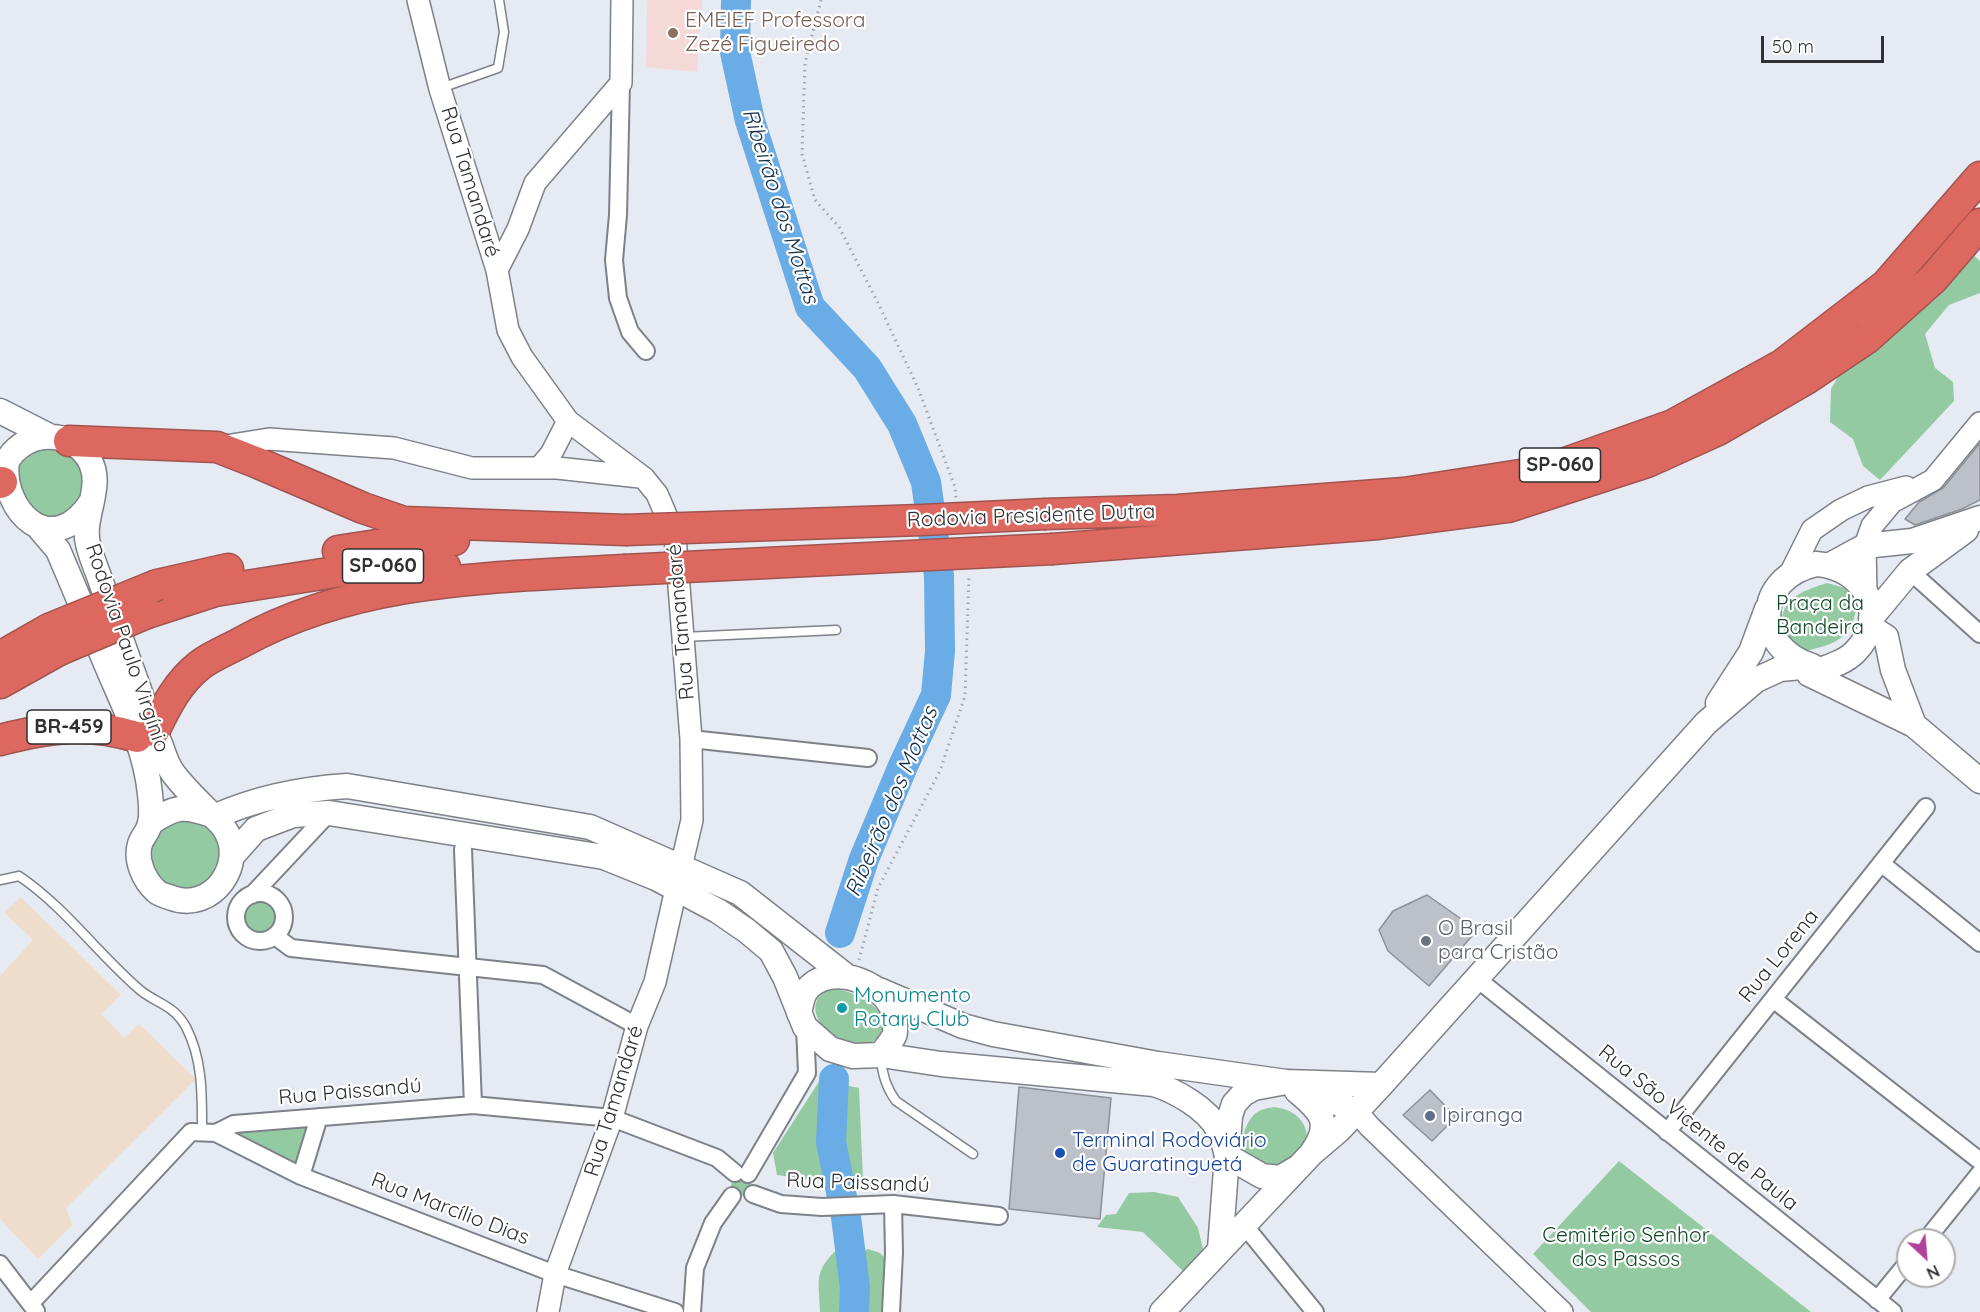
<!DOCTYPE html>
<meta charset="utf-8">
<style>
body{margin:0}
#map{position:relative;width:1980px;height:1312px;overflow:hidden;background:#e6eaf2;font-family:Quicksand,sans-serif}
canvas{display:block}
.north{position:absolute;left:1896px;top:1228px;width:60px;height:60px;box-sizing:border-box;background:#fff;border:2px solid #acacad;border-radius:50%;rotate:154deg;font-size:16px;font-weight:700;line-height:24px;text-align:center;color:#2f3033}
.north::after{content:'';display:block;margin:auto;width:21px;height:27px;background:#b13f9b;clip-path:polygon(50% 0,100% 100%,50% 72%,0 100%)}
.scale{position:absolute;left:1761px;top:36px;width:123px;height:27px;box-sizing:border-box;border:3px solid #2f3033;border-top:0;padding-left:8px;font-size:18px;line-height:21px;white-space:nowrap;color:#2f3033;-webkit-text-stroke:4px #fff;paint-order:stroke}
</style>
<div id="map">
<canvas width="1980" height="1312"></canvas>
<div class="north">N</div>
<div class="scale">50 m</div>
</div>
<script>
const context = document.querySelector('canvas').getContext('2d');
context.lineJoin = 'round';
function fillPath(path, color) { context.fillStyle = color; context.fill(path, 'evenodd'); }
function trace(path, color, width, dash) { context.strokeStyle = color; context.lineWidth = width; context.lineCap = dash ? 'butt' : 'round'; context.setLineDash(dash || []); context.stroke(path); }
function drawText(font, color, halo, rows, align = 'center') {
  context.font = font + ' Quicksand,sans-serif'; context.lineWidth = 4.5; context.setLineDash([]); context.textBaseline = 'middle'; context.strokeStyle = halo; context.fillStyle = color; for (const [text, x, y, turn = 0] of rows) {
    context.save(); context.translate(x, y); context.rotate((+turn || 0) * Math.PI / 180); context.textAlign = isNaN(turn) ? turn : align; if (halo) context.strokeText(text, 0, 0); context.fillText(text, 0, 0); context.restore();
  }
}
fillPath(new Path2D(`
 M647,0H702L697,72L646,67Z`), '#f4d9d7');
fillPath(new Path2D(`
 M21,897L121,995L101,1014L124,1038L139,1024L196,1079L66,1208L72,1225L38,1259L0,1219V976L33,940L4,912Z`), '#efddcc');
fillPath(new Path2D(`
 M1972,254L1980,261V293L1949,305L1925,334L1935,368L1953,382L1954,401L1880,480L1863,466L1853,439L1830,422L1831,389L1842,370Z
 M51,447C59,450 71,454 76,460C94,479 81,514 55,518C49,519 42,517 36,516L14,476C20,457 33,451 51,447Z
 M1827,583L1845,588L1857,603C1853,638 1837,644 1805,651L1787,641C1785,635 1781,627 1782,621C1782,597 1808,589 1827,583Z
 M181,816L216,829L224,865L198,892L161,885C142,839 141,845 181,816Z
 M244 918a17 17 0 1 1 34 0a17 17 0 1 1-34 0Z
 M826,990C831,990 836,989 840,990C859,993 900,1016 878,1038C860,1055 805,1029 817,1000C818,997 823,993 826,990Z
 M820,1080L859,1088L863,1180L820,1181L777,1175L773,1153Z
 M1274,1107C1299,1110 1311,1126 1306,1150L1273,1171C1265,1167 1255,1162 1249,1156C1237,1145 1245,1122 1256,1113C1262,1109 1267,1108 1274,1107Z
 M315,1123L302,1165L228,1136L245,1126Z
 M1619,1161L1811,1312H1591L1533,1254Z
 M731 1186a10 10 0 1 1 20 0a10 10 0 1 1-20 0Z
 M1154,1192L1178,1197L1198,1228L1204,1253L1188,1276L1143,1232L1097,1227L1106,1215L1116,1214L1129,1193Z
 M839,1247L857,1255L868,1249L880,1253L889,1262L885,1312H820C819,1278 813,1273 839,1247Z`), '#94caa1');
trace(new Path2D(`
 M736,0L735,52L750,121L810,307L867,368L902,424L926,482L939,576L940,651L936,695L903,766L864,859L840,933
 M834,1079L831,1142L846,1217L855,1288L854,1312`), '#6aace6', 30);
const building = new Path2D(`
 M1980,443V500L1962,509L1915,525L1905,519L1919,502L1943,488Z
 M1427,895L1477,930L1429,986L1388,951L1379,930L1393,911Z
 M1019,1087L1111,1098L1100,1219L1009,1209Z
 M1430,1090L1456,1117L1432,1141L1403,1115Z`);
fillPath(building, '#bcc0c7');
trace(building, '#8c9097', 1.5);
const service = new Path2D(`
 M441,88L498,68L504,32L499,0
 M683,637L836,630
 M0,880L19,876C65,907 98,954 140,990C157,1004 173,1004 186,1027C203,1060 202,1095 202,1131
 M881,1058C882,1074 887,1089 896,1101L973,1154`);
const minor = new Path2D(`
 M621,83L618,215L614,260L618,298L630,332L646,351
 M1910,571L1980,634
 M691,739L868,758
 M463,849L473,1105
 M1881,863L1980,943
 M236 917a24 24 0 1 1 48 0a24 24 0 1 1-48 0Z
 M252,895L329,813
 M275,936L291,948L543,975L637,1026
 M1476,978L1893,1312
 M1773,999L1980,1161
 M1667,1132L1926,807
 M216,1133L301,1176L555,1274L675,1312
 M748,1174L807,1073L805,1027
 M301,1176L319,1117
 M753,1194L781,1204L822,1207L893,1204L999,1216
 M1244,1225L1315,1312
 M1926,1240L1980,1173
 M0,1264L36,1311
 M1877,1300L1908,1262
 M31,1303L191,1132L216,1133L234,1124L473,1105L612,1118L717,1158L735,1173
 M692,1312L695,1268L713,1223L732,1196
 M891,1312L894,1253L893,1204`);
const tertiary = new Path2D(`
 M418,0L440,89L497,270L508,330L522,357L568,421L644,478L657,494L675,536L691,739L692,820L681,867
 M497,270L518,229L535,183L621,83L622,0
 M219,447L269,439L394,448L472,468H557L640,477
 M539,468L551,454L568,421
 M1790,574L1812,530L1841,510L1868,497L1906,487
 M1866,593L1865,546L1872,526L1892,502L1933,480L1980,423
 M1356,1111L1370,1127L1562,1312
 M548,1312L555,1274L612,1118L637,1026L655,982L676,889`);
const secondary = new Path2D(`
 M0,411L49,436
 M40,529L58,550C75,591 93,632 110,673C127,712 146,752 150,794C151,803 152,815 150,823C149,831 142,837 140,844C135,860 144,880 156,891C160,895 167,896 172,898C212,913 248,863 224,828C221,823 216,819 212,815C199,802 184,788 173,773C167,765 164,755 161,746C148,718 139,688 128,659C119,634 110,608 101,582C97,570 91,557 88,544C81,517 105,486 89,459C70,428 25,430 7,461C0,510 52,563 92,501
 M1816,564C1864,567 1891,615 1855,652C1843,664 1824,668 1809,674L1812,666C1752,647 1754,578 1816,564Z
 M1830,565L1865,546L1912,541L1980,518
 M1871,618L1910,571L1966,530
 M1870,627L1886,637L1893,670L1914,725
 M1809,674L1914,725L1980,781
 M1718,703L1751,652L1767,609
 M214,817C256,798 301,789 347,786L590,827L740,893L846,976
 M150,823C176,806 183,805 212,815
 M233,855L256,829L293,815L329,813L604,857L656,878L718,911L747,931L771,951L785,977L805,1027L830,1049L853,1056L881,1055L941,1064L1154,1084C1176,1091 1206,1108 1218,1129C1222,1137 1225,1147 1227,1156
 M879,990L963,1026L993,1034L1158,1064L1286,1082L1381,1085
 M799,1013C801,1006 802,996 806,991C829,959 895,984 895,1022C895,1026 896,1032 894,1036C891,1042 885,1049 881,1055
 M1297,1091C1320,1110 1333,1122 1313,1151
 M1227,1156L1262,1176L1280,1178L1297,1168
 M1220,1249L1230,1116L1234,1104L1243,1094L1254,1088L1286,1082L1356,1111
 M1162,1312L1312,1153L1339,1130L1381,1085L1706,723L1756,680L1780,669L1812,666`);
const motorway = new Path2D(`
 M69,441L217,447L258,463L363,508L404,522L625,530
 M0,483L2,482
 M1046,514L1178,510L1404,493L1540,472L1673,425L1782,365L1886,285L1980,177
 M1053,549L1378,524L1508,507L1647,462L1718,430L1806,379L1867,338L1933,279L1980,224
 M338,551L377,545L454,540
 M157,585L228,569
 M147,613L215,591L373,566L445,567
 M0,657L49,629
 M0,683L59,650
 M154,731C166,706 178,682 200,665C212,656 227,650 240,643C359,577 493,578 624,570
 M0,740C50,727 87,722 137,737`);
trace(service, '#7d8188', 11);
trace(minor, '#7d8188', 20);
trace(tertiary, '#7d8188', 24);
trace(secondary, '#7d8188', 27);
trace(motorway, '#a05450', 33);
trace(new Path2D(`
 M821,0L805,63L802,154L815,200L839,227L879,305L918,388L955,487L956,498
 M859,960L878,888L940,771L965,696L969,575`), '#a2a5ab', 3, [1.5, 4.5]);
trace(service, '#fff', 8);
trace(minor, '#fff', 16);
trace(tertiary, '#fff', 21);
trace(secondary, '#fff', 24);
trace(motorway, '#dd685f', 30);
const motorwayBridge = new Path2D(`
 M625,530L922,520L1046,514
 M624,570L1053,549
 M49,629L157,585
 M59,650L147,613`);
trace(motorwayBridge, '#a05450', 33, []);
trace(motorwayBridge, '#dd685f', 30);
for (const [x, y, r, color] of [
 [673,33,6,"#8d6e63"],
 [1426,941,6,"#6b7280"],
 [842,1008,6,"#0f9aa8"],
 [1430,1116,6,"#5c6f8a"],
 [1060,1153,6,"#1a4fb4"]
]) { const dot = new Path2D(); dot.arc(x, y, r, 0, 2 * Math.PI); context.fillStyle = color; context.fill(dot); trace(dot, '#fff', 2); }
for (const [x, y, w] of [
 [1560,465,81],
 [383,566,81],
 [69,727,84]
]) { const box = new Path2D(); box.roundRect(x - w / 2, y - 17, w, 34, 4.5); context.fillStyle = '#fff'; context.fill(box); trace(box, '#2f3033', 1.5); }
drawText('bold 20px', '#2f3033', null, [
 ["SP-060",1560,465],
 ["SP-060",383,566],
 ["BR-459",69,727]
]);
drawText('21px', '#785e54', '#fff', [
 ["EMEIEF Professora",685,21],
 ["Zezé Figueiredo",685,45]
], 'left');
drawText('21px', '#2f3033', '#fff', [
 ["Rua Tamandaré",470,182,73],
 ["Rodovia Presidente Dutra",1031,516,-2],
 ["Rua Tamandaré",681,622,-95],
 ["Rodovia Paulo Virgínio",127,648,71],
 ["Rua Lorena",1779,956,-51],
 ["Rua Paissandú",350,1092,-5],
 ["Rua Tamandaré",614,1101,-73],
 ["Rua São Vicente de Paula",1698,1128,39],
 ["Rua Paissandú",858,1183,2],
 ["Rua Marcílio Dias",450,1209,21]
]);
drawText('21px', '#114925', '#fff', [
 ["Praça da",1820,604],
 ["Bandeira",1820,628],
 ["Cemitério Senhor",1626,1236],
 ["dos Passos",1626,1260]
]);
drawText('21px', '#5b616d', '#fff', [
 ["O Brasil",1438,929],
 ["para Cristão",1438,953]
], 'left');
drawText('21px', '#0d838f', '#fff', [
 ["Monumento",854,996],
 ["Rotary Club",854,1020]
], 'left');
drawText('21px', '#4e5e75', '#fff', [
 ["Ipiranga",1442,1116]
], 'left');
drawText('21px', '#164399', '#fff', [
 ["Terminal Rodoviário",1072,1141],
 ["de Guaratinguetá",1072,1165]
], 'left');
drawText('italic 22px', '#133048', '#fff', [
 ["Ribeirão dos Mottas",780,206,72],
 ["Ribeirão dos Mottas",892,802,-67]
]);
</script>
